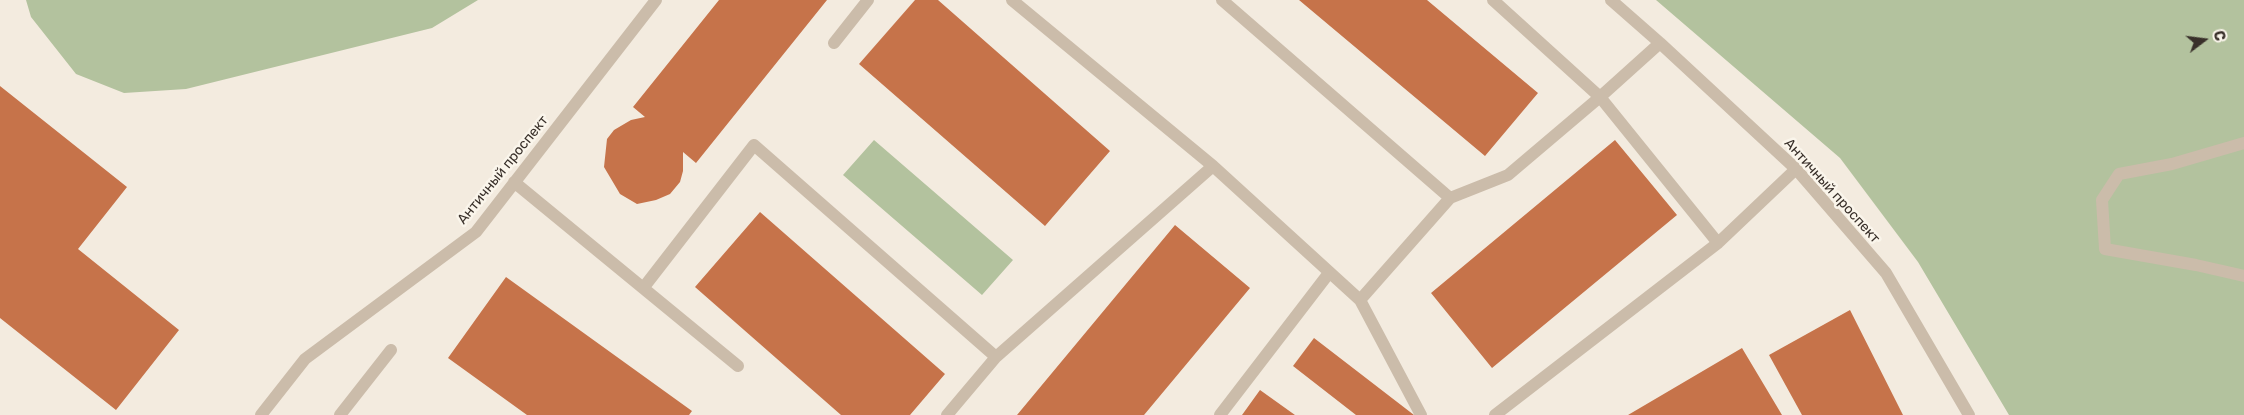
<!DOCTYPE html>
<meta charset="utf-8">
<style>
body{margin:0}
#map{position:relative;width:2244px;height:415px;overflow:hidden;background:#f3ebdf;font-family:Rubik,sans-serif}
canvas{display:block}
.north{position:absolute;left:2179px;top:15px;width:50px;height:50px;-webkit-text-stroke:4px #faf5eb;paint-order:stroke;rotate:75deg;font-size:14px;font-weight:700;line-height:20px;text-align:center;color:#39302a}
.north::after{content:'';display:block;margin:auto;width:18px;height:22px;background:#39302a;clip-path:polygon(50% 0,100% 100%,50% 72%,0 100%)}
</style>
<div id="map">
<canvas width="2244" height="415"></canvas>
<div class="north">С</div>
</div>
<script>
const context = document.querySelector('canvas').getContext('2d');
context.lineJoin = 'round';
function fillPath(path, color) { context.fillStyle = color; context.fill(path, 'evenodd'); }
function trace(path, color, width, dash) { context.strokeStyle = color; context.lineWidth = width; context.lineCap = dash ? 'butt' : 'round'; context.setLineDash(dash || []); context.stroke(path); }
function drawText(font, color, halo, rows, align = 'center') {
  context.font = font + ' Rubik,sans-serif'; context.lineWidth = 5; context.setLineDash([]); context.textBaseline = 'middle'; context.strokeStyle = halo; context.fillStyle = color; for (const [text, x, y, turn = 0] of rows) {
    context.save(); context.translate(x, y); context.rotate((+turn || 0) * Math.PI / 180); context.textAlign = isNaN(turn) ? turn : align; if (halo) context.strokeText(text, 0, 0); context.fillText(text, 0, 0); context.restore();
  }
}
fillPath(new Path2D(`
 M26,0H478L432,28L186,89L124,93L76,74L31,17Z
 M1656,0H2244V415H2009L1918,262L1840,158Z
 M874,140L1013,260L982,295L843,175Z`), '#b3c29e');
fillPath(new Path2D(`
 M719,0H827L696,163L683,152V171L680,182L670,194L656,200L637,204L620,194L604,167L607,139L614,130L631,120L645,117L633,107Z
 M915,0H938L1110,151L1045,226L859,64Z
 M1299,0H1427L1538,93L1485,156Z
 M0,86L127,187L78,249L179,330L116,410L0,318Z
 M1615,140L1677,215L1492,368L1431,293Z
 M760,212L945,374L910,415H841L695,287Z
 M1175,225L1250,288L1144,415H1017Z
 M506,277L692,411L689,415H527L448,358Z
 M1850,310L1903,415H1802L1769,355Z
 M1314,338L1414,415H1356L1293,366Z
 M1742,348L1782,415H1628Z
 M1260,390L1295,415H1242Z`), '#c6734a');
trace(new Path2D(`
 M1012,0L1213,166
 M1222,0L1450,198L1508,175L1600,97L1493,0
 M1611,0L1660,43L1796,169L1886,273L1969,415
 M834,43L868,0
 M1660,43L1600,97L1718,243
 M2244,143L2172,164L2119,174L2102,200L2105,249L2196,265L2244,276
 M514,182L738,366
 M644,287L754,145L996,357
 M1360,300L1450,198
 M261,415L305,359L476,232L656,0
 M340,415L391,350
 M947,415L996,357L1213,166L1360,300L1421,415
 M1220,415L1329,273
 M1495,415L1718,243L1796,169`), '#cbbcaa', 12);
drawText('14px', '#39302a', '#faf5eb', [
 ["Античный проспект",503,170,-51],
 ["Античный проспект",1832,191,48]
]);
</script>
